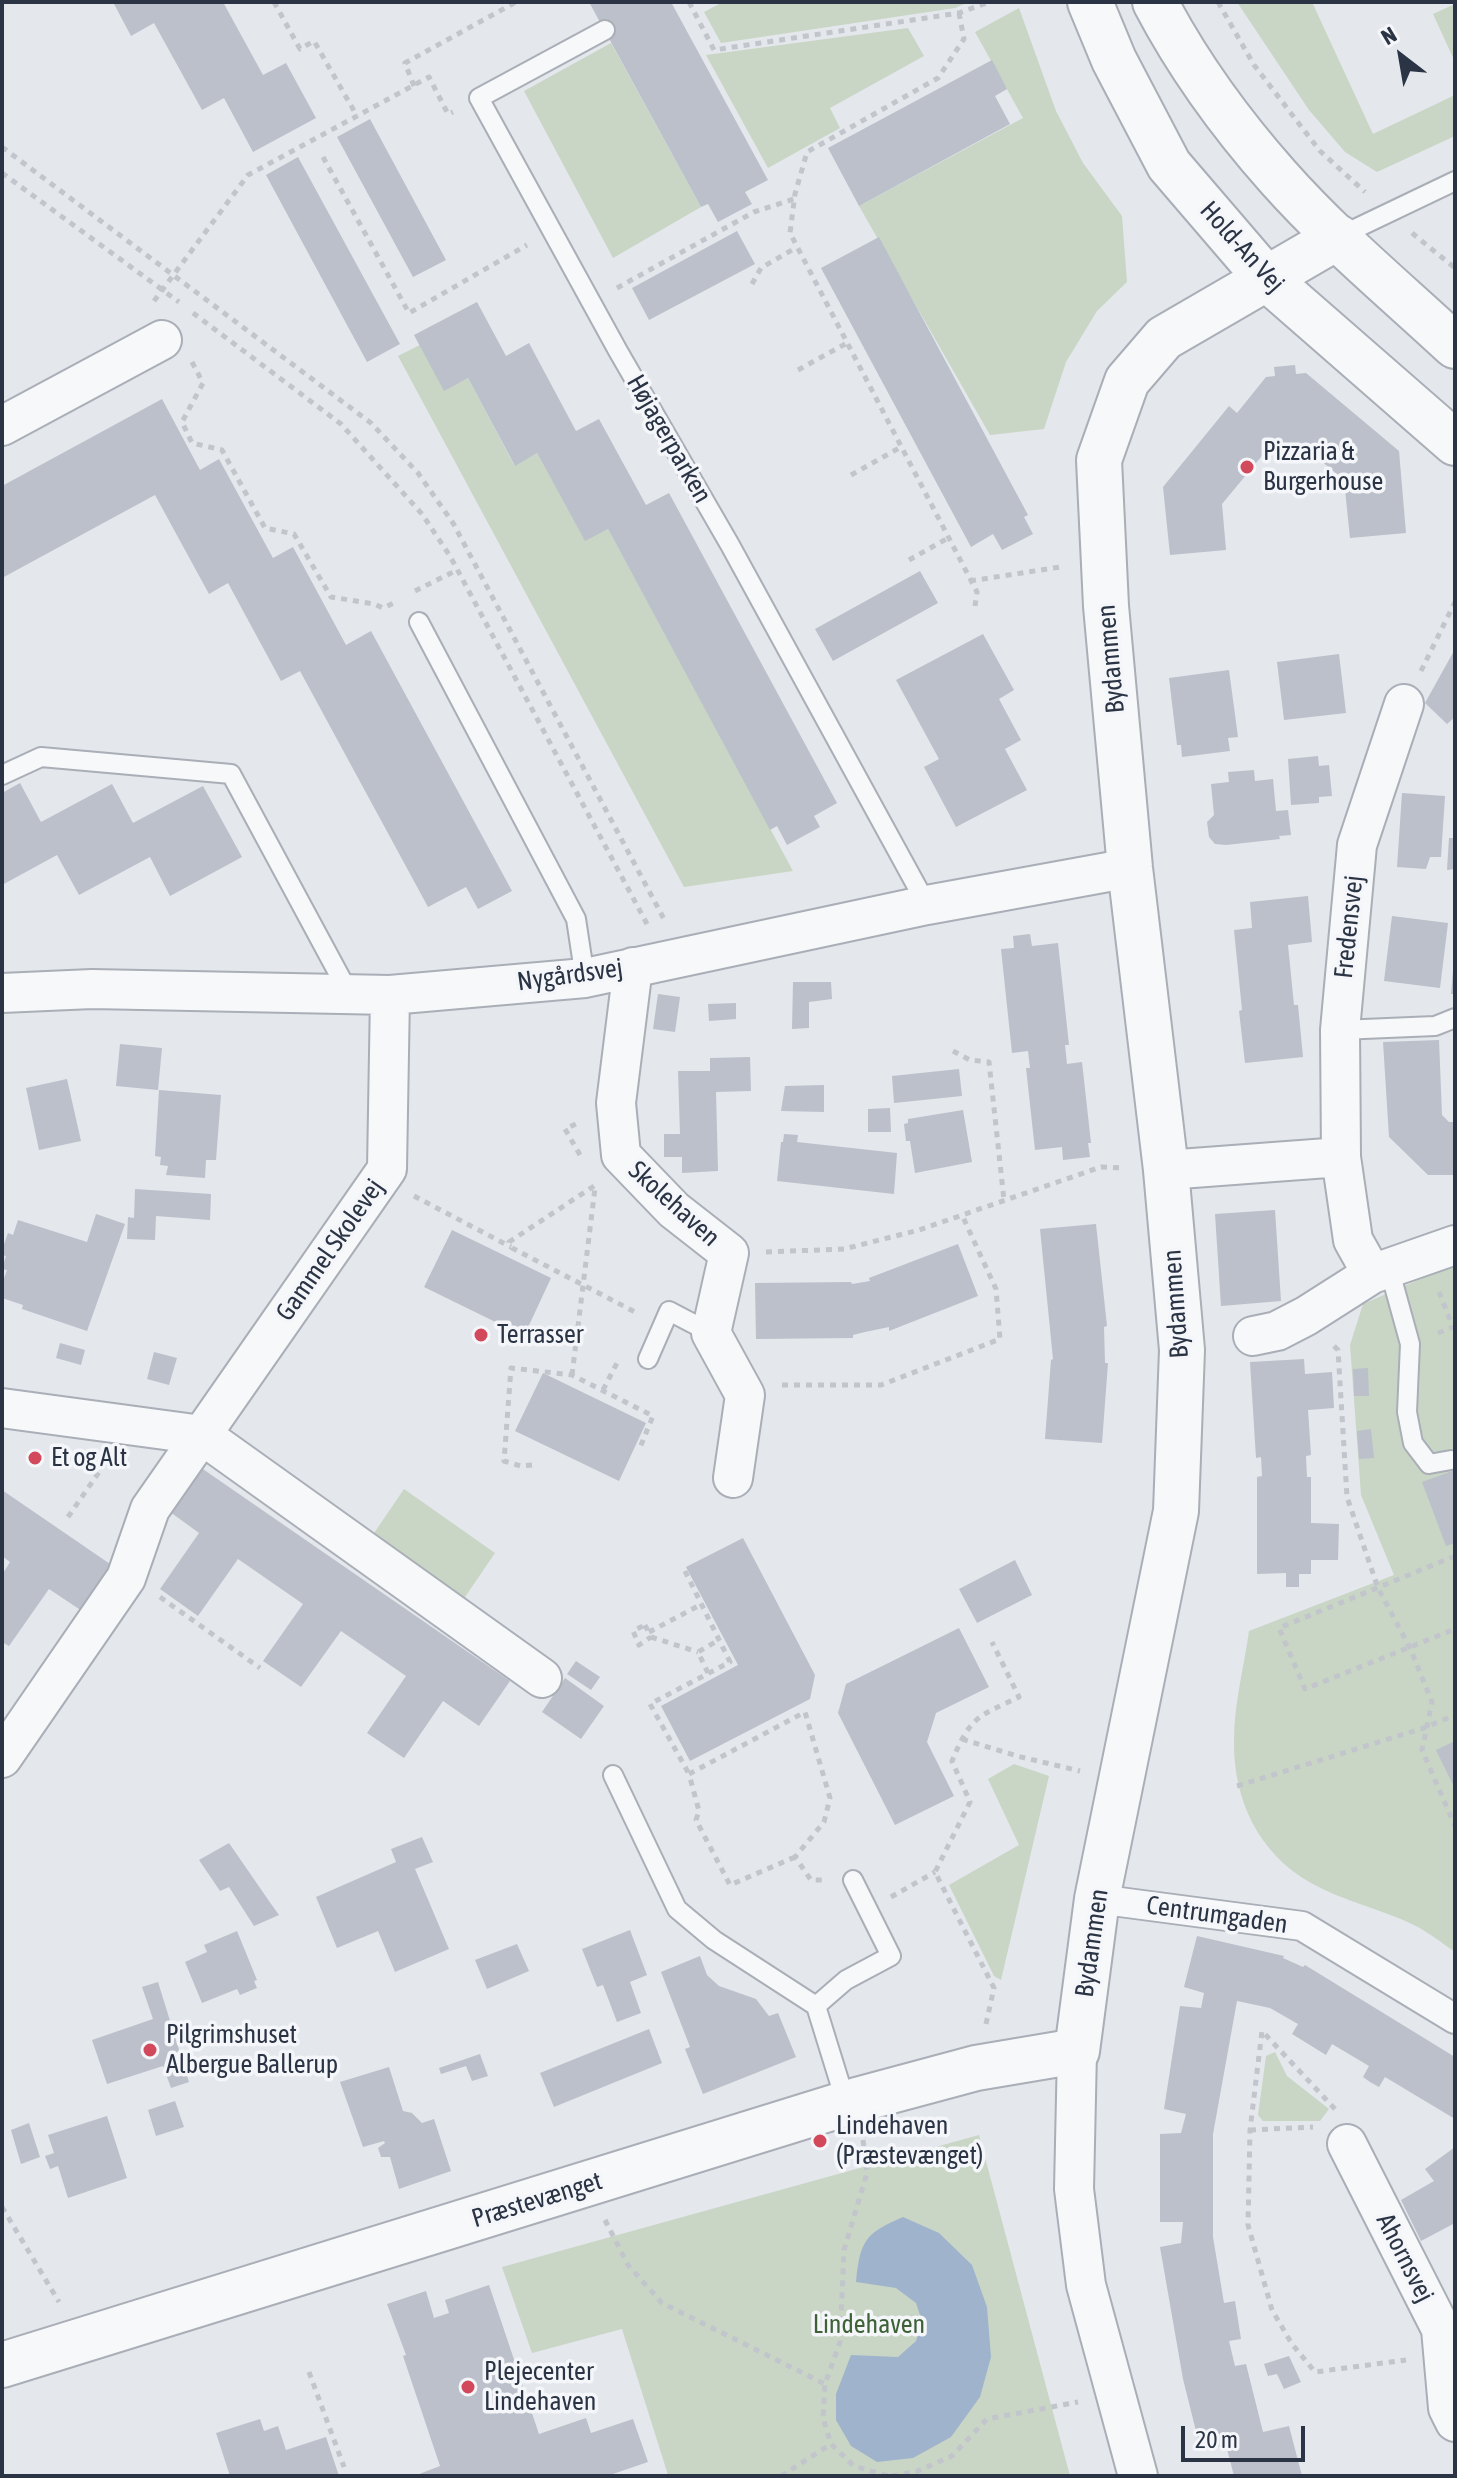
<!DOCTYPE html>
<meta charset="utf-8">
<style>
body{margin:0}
#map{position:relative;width:1457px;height:2478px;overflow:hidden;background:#e4e7ec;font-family:"Asap Condensed",sans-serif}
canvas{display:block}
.frame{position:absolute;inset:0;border:4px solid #2b3445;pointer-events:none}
.north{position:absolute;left:1361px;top:16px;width:80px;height:80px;-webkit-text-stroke:6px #f4f6f9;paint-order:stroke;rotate:329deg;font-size:22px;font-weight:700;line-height:32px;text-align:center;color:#2b3445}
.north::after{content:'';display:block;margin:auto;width:28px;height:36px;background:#2b3445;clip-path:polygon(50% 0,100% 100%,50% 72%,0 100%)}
.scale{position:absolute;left:1181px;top:2426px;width:124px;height:36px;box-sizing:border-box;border:4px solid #2b3445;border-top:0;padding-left:10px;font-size:24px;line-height:28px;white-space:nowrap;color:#2b3445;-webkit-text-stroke:6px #f4f6f9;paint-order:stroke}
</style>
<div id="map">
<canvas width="1457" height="2478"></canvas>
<div class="frame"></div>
<div class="north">N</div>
<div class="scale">20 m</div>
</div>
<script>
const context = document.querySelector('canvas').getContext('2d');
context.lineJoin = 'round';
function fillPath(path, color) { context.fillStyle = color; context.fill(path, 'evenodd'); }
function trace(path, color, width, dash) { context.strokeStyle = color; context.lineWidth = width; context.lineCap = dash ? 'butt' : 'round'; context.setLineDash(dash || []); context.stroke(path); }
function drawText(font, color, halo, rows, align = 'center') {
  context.font = font + ' "Asap Condensed",sans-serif'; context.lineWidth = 7; context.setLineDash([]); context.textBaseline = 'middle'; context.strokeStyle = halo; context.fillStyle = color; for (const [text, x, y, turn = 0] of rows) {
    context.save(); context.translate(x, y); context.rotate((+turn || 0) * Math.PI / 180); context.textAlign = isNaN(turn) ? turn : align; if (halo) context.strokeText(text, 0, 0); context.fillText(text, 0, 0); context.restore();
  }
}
fillPath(new Path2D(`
 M723,2H969L955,8L721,43L704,12Z
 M1237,2H1312L1373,134L1455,95V136L1377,172L1345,152L1309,110Z
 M1455,4V62L1433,14Z
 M1019,8L1056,111L1083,163L1122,216L1127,282L1097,311L1066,362L1044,429L990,435L859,206L1023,118L975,32Z
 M908,28L924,56L830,108L840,128L768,168L706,55Z
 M611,43L701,207L613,258L524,91Z
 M420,345L444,390L468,378L514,465L537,453L585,540L608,529L793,871L684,887L398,356Z
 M1455,1264V1952C1442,1943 1428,1932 1414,1925C1381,1909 1343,1901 1311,1883C1259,1854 1233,1800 1234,1740C1234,1704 1244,1667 1249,1631L1394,1575L1361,1495L1350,1345L1363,1304Z
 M404,1489L495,1553L463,1600L372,1536Z
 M1014,1764L1049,1776L1001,1980L994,1976L949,1885L1019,1845L988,1779Z
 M1275,2052L1287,2076L1329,2109L1320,2121H1263L1258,2115L1266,2056Z
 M979,2135L1070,2476H666L668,2475L622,2329L532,2353L502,2267Z`), '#c9d6c5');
fillPath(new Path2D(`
 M903,2217L939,2233L972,2265L987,2307L991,2357L980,2397L951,2437L913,2458L877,2462L851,2446L836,2420V2394L851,2355L898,2357L916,2341L922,2321L916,2303L896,2288L856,2282C860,2241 865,2233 903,2217Z`), '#9fb4cc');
fillPath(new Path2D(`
 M113,2H223L263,75L286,63L316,118L253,152L224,98L202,110L154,23L131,36Z
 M589,2H671L768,180L745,192L752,204L718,222L708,204L701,207Z
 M992,60L1007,89L995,96L1010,124L859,206L828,148Z
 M370,119L446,260L413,277L337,137Z
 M298,157L400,344L367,362L266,175Z
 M737,231L755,264L649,320L632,288Z
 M879,237L1028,515L1024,517L1033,534L1002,550L993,534L971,547L821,268Z
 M477,302L506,356L529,343L576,431L599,419L646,505L669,493L837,803L814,816L820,827L787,845L777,826L770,830L608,529L585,541L537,453L515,466L468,378L444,391L414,335Z
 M1295,365L1296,374L1306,373L1399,451L1406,533L1350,538L1344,480L1302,445L1282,447L1278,451L1271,445L1222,504L1226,550L1170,555L1163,487L1229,406L1237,413L1266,377L1275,376L1274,367Z
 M162,399L200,470L219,459L273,558L293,547L346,645L371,631L512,891L478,909L466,887L428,907L300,671L281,681L228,583L209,594L155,495L2,578V486Z
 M920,571L938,603L833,661L815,629Z
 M983,634L1014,690L999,699L1021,740L1005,749L1027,790L956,827L924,767L939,759L896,680Z
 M1455,649V717L1447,724L1425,703Z
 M1339,654L1346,713L1284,720L1277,662Z
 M1229,670L1238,737L1228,738L1230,751L1182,757L1181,745H1177L1169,678Z
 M1318,756L1319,766L1329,765L1332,796L1319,797V803L1291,805L1288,759Z
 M1254,770L1255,781L1273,779L1276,811L1288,810L1291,835L1279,836L1280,839L1226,845L1215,844L1209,837L1207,822L1214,815L1211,784L1229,782L1228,772Z
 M20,783L41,822L112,784L133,823L203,786L242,857L170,896L150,857L79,895L57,855L2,885V793Z
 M1402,793L1445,796L1441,857H1430L1426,869L1397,867Z
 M1449,838H1455V869L1447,870Z
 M1308,896L1312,942L1288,945L1294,1005H1298L1303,1057L1245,1063L1239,1011L1242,1010L1234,930L1252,928L1250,902Z
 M1392,916L1448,923L1440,988L1384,981Z
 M1030,934L1032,946L1058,943L1069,1045H1065L1067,1064L1082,1062L1091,1143H1088L1090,1157L1063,1160L1062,1147L1035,1150L1026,1068H1030L1028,1051L1012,1053L1001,949L1014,948L1013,936Z
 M1453,970H1455V994H1451Z
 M793,982H831L832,999L809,1002V1028L792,1029Z
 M658,994L680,997L675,1032L653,1029Z
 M736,1003V1019L709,1021L708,1004Z
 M1439,1040L1442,1115L1449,1122H1455V1175H1428L1389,1137L1383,1042Z
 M120,1044L162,1048L158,1090L116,1086Z
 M750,1057L751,1091L716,1092L718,1171L682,1173V1157H664V1134H680L678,1071H710V1058Z
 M959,1069L962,1096L894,1103L892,1076Z
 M67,1079L81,1141L39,1150L26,1088Z
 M824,1085V1112L781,1111L785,1086Z
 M159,1090L221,1095L216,1160H206L205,1178L166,1175L168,1166L160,1165L161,1157L155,1156Z
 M890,1108L891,1132H868V1109Z
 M963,1110L972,1162L915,1173L910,1141H906L904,1124L908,1123V1119Z
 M784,1134L798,1135L797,1142L897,1153L894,1194L777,1181L781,1142H783Z
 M135,1189L211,1194L210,1220L156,1216L155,1240L127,1239L128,1217L134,1218Z
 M1275,1210L1281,1301L1221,1306L1215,1214Z
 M96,1214L125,1224L87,1331L22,1309L23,1305L2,1298V1284L7,1270L2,1269L6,1256L2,1255V1250L8,1233L13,1235L18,1220L87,1242Z
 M1096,1224L1107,1326L1104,1327L1105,1363H1108L1102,1443L1045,1439L1051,1360L1053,1359L1040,1229Z
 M452,1230L551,1278L524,1336L424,1287Z
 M958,1244L978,1296L889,1331V1327L865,1332L853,1335V1338L756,1339L755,1283L851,1282L852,1284L870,1281L869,1278Z
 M60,1343L85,1350L81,1365L56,1358Z
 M154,1352L177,1358L169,1385L147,1379Z
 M1304,1359L1305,1374L1332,1372L1334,1408L1308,1410L1311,1455L1306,1456L1307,1477H1311V1523L1339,1524L1338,1560H1311V1574H1299V1587H1286V1573L1257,1574V1477L1262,1476L1261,1457L1256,1458L1250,1362Z
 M1368,1368L1369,1396H1354L1353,1369Z
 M543,1373L646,1423L619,1481L515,1431Z
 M1371,1429L1374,1458L1359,1459L1357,1431Z
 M197,1465L510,1681L479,1726L443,1701L404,1758L367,1733L406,1676L341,1631L301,1687L263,1661L303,1604L238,1559L198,1616L160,1589L199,1533L166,1509Z
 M1455,1470V1543L1446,1546L1422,1482Z
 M2,1490L113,1566L82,1611L49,1589L9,1646L2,1642V1575L10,1562L2,1556Z
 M743,1538L815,1675L810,1699L690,1761L661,1706L738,1665L686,1567Z
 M1015,1560L1032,1595L977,1623L959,1589Z
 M959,1628L989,1687L936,1713L927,1742L954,1796L895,1825L838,1713L846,1684Z
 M576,1661L600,1677L591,1690L567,1674Z
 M565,1678L604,1706L581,1739L542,1712Z
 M1455,1741V1789L1436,1750Z
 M422,1837L433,1862L415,1869L449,1949L395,1972L378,1931L337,1948L316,1897L396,1862L391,1849Z
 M229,1843L269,1901L279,1915L254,1926L229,1887L220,1891L199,1860Z
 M630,1930L647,1975L630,1982L641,2013L617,2022L603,1985L597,1987L582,1949Z
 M237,1931L257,1980L254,1981L257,1988L240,1995L237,1989L202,2003L185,1962L207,1952L204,1945Z
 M1197,1936L1284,1956L1283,1958L1303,1967L1305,1965L1455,2057V2119L1385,2077L1379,2087L1370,2082L1363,2077L1369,2066L1332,2044L1326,2055L1292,2034L1298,2024L1270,2008L1237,2001L1213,2134V2237L1224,2303L1235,2301L1241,2339L1229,2341L1235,2366L1246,2364L1263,2432L1289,2426L1302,2476H1234L1226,2445L1201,2451L1183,2379L1160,2247L1181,2243L1183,2222H1160V2134L1181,2133L1186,2114L1164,2109L1180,2006L1201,2008L1204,1993L1184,1987Z
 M517,1944L529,1971L487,1989L475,1960Z
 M700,1956L707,1975L719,1986L756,1999L769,2016L778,2013L796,2057L703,2094L685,2049L690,2047L661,1972Z
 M158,1982L189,2082L171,2088L163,2066L107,2084L92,2040L153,2019L142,1987Z
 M649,2029L662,2063L554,2107L540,2073Z
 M480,2054L488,2076L472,2081L466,2066L441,2074L439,2068Z
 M389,2067L403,2111L412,2113L422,2123L434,2119L451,2171L399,2189L390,2157H381L378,2148L385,2143L384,2141L363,2147L340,2082Z
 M175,2101L184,2127L156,2136L148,2110Z
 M107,2116L127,2178L68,2198L58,2166L50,2169L45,2156L54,2153L48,2135Z
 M29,2123L40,2157L21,2164L11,2130Z
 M1455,2147V2223L1421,2241L1401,2200L1434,2181L1425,2169Z
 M489,2285L539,2434L586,2418L591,2433L633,2419L648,2462L607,2476H414L440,2466L403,2356L406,2355L387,2304L426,2291L434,2318L449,2313L445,2300Z
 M1289,2356L1301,2382L1284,2389L1277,2374L1268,2376L1264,2364Z
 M260,2419L264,2431L278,2426L286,2450L326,2437L339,2476H230L216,2433Z`), '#bbc0ca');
const service = new Path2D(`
 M605,30L479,98L618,351L730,545L927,905
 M1338,237L1455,181
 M419,622L576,919L585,978
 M2,775L41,757L231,774L350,995
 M1340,1030L1435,1026L1455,1018
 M1389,1268L1410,1344L1407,1412L1413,1443L1429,1464L1451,1460
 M648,1359L669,1311L711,1333
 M613,1775L677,1909L714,1940L816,2006L846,2103
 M816,2006L846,1980L891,1956L853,1880`);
const pedestrian = new Path2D(`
 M1097,1899L1302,1926L1455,2019`);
const minor = new Path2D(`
 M2,426L162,340
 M633,967L616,1103L621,1155L674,1210L729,1253L711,1333L745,1395L733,1478
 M2,993L92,989L390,995L585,978L927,905L1130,868
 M1166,1170L1341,1157
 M1372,1274L1353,1240L1341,1157L1340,1030L1357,845L1404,704
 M1253,1336L1277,1331L1306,1316L1372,1274L1455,1245
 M2,1408L202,1435L542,1678
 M2,1758L126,1578L150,1509L387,1169L390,995
 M1077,2051L1074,2189L1086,2285L1138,2476
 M1347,2144L1441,2329L1448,2408L1455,2422`);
const tertiary = new Path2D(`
 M1090,2L1114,60L1169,165L1266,278L1455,443
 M1155,2C1188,65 1231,124 1278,177C1332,238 1396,291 1455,346
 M2,2365L857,2100L976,2068L1077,2051L1097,1899L1176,1511L1182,1350L1166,1170L1130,868L1106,606L1099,460L1127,381L1164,338L1338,237`);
trace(service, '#a9aeb7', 22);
trace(pedestrian, '#a9aeb7', 32);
trace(minor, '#a9aeb7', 42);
trace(tertiary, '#a9aeb7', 48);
trace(new Path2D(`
 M274,2L300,49L314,41L357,116
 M689,2L714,50L959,13L989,2
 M1218,2L1254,65L1320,151L1365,192
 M959,13L964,39L938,78L807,152L795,194L790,233L977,592L975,606
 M414,86L405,63L516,2
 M2,147L371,423L418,473L453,523L665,921
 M323,157L409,313L527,245
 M2,173L179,302
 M1412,233L1455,268
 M752,284L761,268L797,247
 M617,288L754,212L794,199
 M154,301L248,175L429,77L448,114L453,112
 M193,313L341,424L422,514L450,556L647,924
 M192,362L203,383L182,422L192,443L222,450L265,528L294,534L331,597L374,604L383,608L396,602
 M798,370L847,343
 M851,475L901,447
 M909,560L948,538
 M970,581L1060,567
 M415,591L457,570
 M1421,671L1455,602
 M953,1051L970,1060L989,1062L1004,1200
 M580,1155L565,1129L580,1122
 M594,1186L509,1242L512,1248L637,1313
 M414,1196L511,1247
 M766,1252L844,1249L919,1230L1101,1167L1122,1168
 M1438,1333L1453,1327L1439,1292
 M1334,1346L1338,1350L1347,1497L1378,1588L1410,1648L1432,1702L1422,1750L1455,1826
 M572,1375L595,1188
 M782,1385H881L1000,1339L996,1289L962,1215
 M603,1390L619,1359
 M532,1465L521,1466L504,1461L511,1368L572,1375L653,1416L639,1450
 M68,1517L106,1462
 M1455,1556L1279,1628L1305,1689L1455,1629
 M685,1571L730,1662L650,1704L689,1774
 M160,1597L260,1668
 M645,1625L651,1637L639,1645L633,1631Z
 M649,1632L702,1604
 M651,1637L698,1652
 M708,1673L698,1652L719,1640
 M962,1739L1017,1756L1080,1771
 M1237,1786L1424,1728L1455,1715
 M795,1857L730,1885L696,1820L699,1811L689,1774L805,1712L830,1798L824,1822L795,1857L811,1880H824
 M891,1897L935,1872
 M986,2024L994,1988L935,1872L970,1802L952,1761C971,1716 977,1717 1019,1697L992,1642
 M1335,2109L1262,2031L1250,2130L1248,2225L1272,2310L1292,2344L1315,2372L1406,2360
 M1250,2130L1313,2127
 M863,2140L867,2173L844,2250L840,2342L825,2384L823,2418L831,2444L854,2466L888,2476
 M2,2207L59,2302
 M605,2220L628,2265L662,2303L825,2384
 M309,2372L344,2467
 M781,2476L831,2444
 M892,2476L918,2471L952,2456L987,2419L1078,2402`), '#c2c5cb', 5, [6, 6]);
trace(service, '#f7f8fa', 18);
trace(pedestrian, '#f7f8fa', 28);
trace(minor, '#f7f8fa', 38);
trace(tertiary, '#f7f8fa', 44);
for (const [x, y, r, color] of [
 [1247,467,8,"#d1495b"],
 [481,1335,8,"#d1495b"],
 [35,1458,8,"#d1495b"],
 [150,2050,8,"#d1495b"],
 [820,2141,8,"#d1495b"],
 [468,2387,8,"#d1495b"]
]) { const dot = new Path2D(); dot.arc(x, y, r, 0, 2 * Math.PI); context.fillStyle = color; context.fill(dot); trace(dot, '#f4f6f9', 3); }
drawText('26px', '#2b3445', '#f4f6f9', [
 ["Hold-An Vej",1242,247,48],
 ["Højagerparken",669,439,60],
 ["Bydammen",1111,659,-95],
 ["Fredensvej",1349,927,-84],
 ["Nygårdsvej",570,975,-8],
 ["Skolehaven",674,1204,42],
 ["Gammel Skolevej",330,1250,-55],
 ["Bydammen",1176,1304,-94],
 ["Centrumgaden",1217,1915,8],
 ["Bydammen",1092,1943,-82],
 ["Præstevænget",537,2200,-17],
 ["Ahornsvej",1405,2258,63]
]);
drawText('26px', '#2b3445', '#f4f6f9', [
 ["Pizzaria &",1263,452],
 ["Burgerhouse",1263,482],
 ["Terrasser",497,1335],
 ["Et og Alt",51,1458],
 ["Pilgrimshuset",166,2035],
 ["Albergue Ballerup",166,2065],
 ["Lindehaven",836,2126],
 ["(Præstevænget)",836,2156],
 ["Plejecenter",484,2372],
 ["Lindehaven",484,2402]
], 'left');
drawText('26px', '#3f6138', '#f4f6f9', [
 ["Lindehaven",869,2325]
]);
</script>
